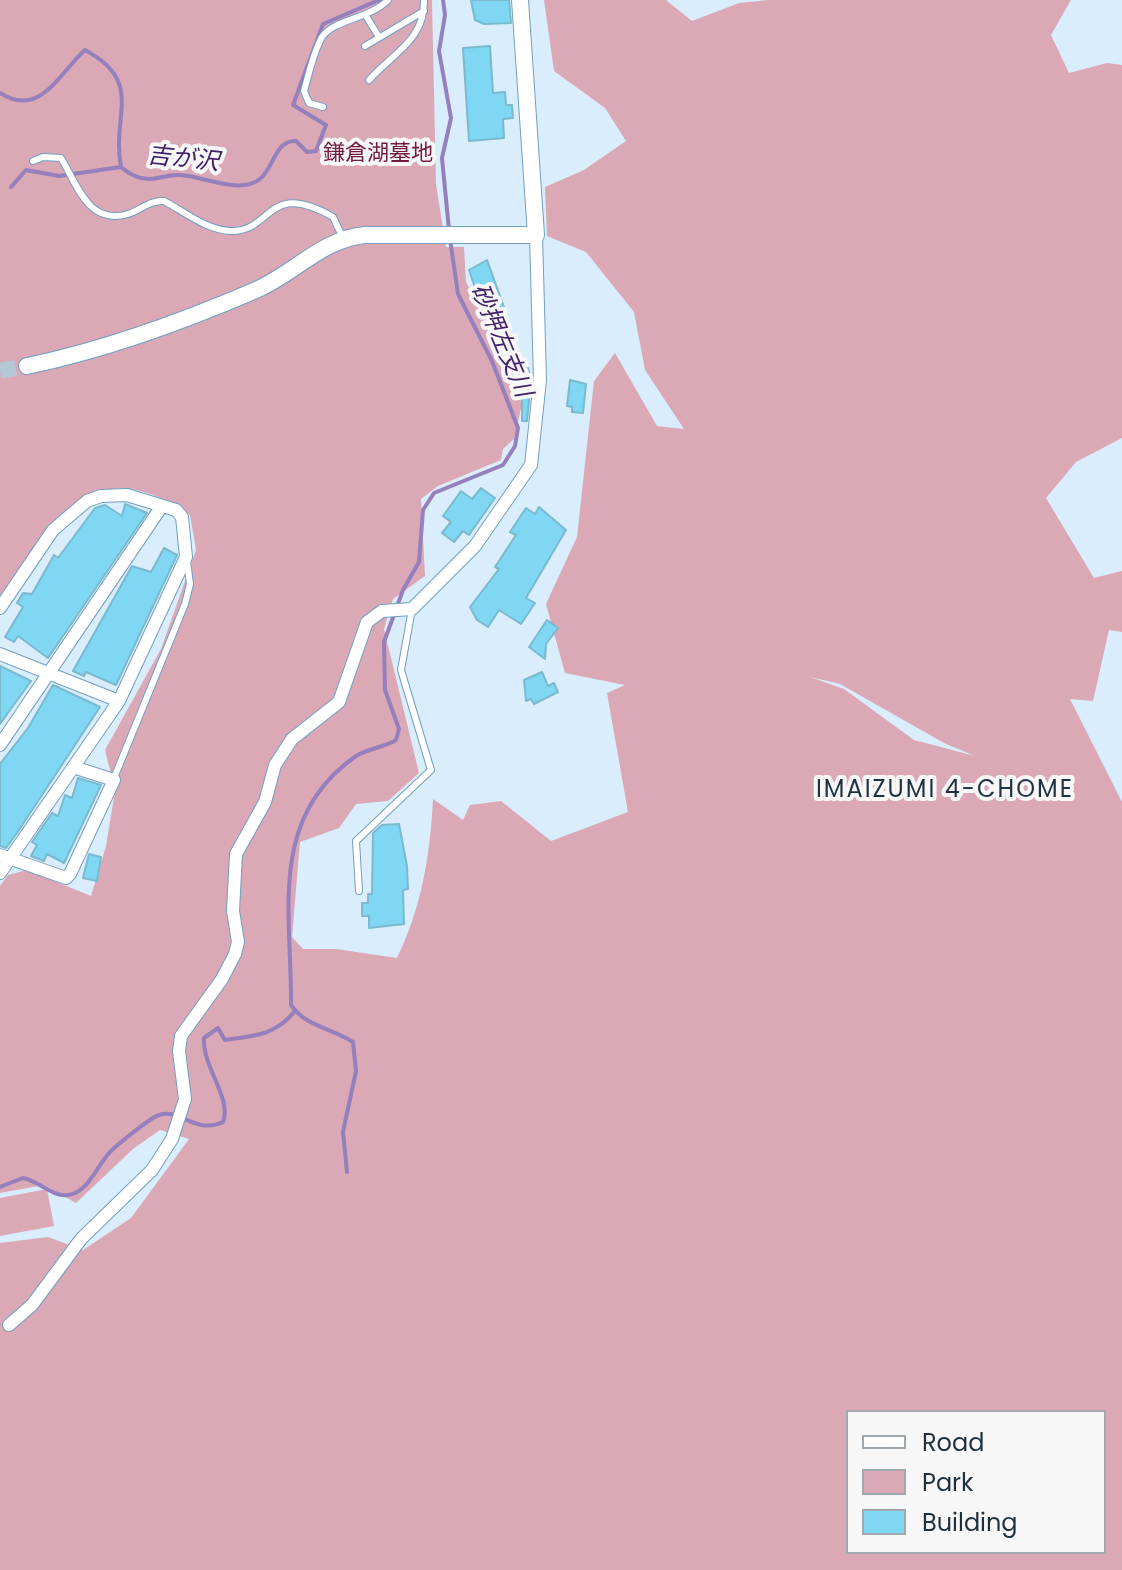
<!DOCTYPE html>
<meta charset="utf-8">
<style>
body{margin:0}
#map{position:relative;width:1122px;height:1570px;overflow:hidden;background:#daedfc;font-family:Poppins,sans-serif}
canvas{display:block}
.legend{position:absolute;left:846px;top:1410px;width:260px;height:144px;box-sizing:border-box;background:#f7f7f7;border:2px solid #a0a8ad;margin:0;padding:10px 14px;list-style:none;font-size:24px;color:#1e313f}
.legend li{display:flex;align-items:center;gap:16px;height:40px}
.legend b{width:40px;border:2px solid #a0a8ad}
</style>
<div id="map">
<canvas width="1122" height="1570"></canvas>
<ul class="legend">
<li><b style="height:10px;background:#fff"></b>Road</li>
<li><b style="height:22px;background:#dba8b6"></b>Park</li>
<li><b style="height:22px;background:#7fd7f3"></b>Building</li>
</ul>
</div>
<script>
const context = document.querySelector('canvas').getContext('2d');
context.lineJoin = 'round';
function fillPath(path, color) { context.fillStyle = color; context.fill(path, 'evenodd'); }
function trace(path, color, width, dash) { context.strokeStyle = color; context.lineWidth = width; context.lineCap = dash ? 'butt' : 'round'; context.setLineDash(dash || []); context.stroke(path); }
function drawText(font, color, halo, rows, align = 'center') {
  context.font = font + ' Poppins,"Noto Sans JP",sans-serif'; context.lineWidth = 8; context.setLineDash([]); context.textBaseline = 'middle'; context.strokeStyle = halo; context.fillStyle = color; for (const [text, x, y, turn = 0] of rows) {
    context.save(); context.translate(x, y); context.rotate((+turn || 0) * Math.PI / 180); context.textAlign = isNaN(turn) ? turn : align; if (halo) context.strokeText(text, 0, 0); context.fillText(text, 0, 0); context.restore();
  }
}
fillPath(new Path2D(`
 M0,0H432L436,184L446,247H464L466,282L489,324L522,404L514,439L503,449L501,460L438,486L421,499L425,576L393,599L384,629L419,773L388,801L356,804L339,828L300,842L292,937L303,949H336L397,958C422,906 430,856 433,799L463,820L470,805L501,801L551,841L628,812L607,693L625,685L565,673L546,604L577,537L594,381L615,353L657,426L684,429L645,370L634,312L586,252L547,236L545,187L584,170L626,141L605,108L554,71L544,0H666L692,21L739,3L769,0H1071L1051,35L1069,73L1107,63L1122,65V438L1076,462L1046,498L1094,578L1122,571V632L1109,630L1093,701L1070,699L1122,802V1570H0V1243L48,1237L83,1250L131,1218L189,1139L160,1130L133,1149L76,1203L44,1185L0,1193V886L8,875L27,870L91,896L106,846L115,791L105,750L161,649L196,550L190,515C90,447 51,523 0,599ZM810,677L840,684L944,743L975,756L914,740L844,689ZM848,1412H1104V1552H848Z
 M47,1189L54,1226L0,1236V1198Z`), '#dba8b6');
trace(new Path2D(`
 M443,0L445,15L439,51L451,118L442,158L449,230
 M0,93C40,119 60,72 85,50C145,82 111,115 121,167C129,174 138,179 149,179C159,179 169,174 180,175C203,176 240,195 260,179C274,168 275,140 296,141L307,152L316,151L326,125L293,105L323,24L379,0
 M11,187L26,170L59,176L121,167
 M347,1172L343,1132L356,1071L353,1042C332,1028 306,1027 291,1005C292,914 267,818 356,756C369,748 383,748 396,740L399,729L385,690L384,642L403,590L419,562L423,510L434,493L503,465L515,446L518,428L492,361L458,294L450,239
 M0,1187L23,1178C39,1181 52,1197 68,1195C88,1193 98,1164 110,1152C117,1145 151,1117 159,1115C180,1108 196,1135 223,1122C232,1097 202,1067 204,1038L218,1028L225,1040C254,1036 276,1035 295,1011`), '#967fbd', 4);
const building = new Path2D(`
 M471,0H509L511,23L484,24L475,20Z
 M490,46L493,93L505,92L506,105H512L513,118L503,119L504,138L469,141L463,48Z
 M487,260L504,307L484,314L469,270Z
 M528,368L531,380L527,421H522V393L518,394L511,373Z
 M570,380L586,384L583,413L572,412V407L567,406Z
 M481,488L495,498L469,535L463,531L454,542L442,533L451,522L443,516L461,491L472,499Z
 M125,504L147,513L48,658L18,636L14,642L5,637L23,607L17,603L23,593L32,594L54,555L58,558L95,508L105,505L122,516Z
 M539,507L566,530L526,598L535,603L521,624L499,610L488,627L477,620L470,607L499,569L495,567L516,535L510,532L526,508L535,514Z
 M164,548L177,555L116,685L86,672L84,676L73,671L132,566L151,572Z
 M547,620L558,628L546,644L545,659L529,647Z
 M0,666L31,681L0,724Z
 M542,672L548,686L554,683L558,692L534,704L531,699L526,701L524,680Z
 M53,685L100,707L17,833L6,848L0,846V764L28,728Z
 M78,778L101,785L64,863L47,854L44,861L31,856L37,845L32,842L52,813L58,816L65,795L72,798Z
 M399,824L407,866L408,889L403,890L404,924L369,928V916H362V903H368V894H372L373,833L382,825Z
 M89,854L101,857L97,881L83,878Z`);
fillPath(building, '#7fd7f3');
trace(building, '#7ab9ce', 2);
trace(new Path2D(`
 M0,371L27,366`), '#b4c7d6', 16, [16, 8]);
const service = new Path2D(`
 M366,16L379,37
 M365,46L424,11
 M369,80C393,53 425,40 424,0
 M323,107L309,103L304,91C309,74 313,53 322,37C334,19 370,19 388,0
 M33,161L43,157L61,158C77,184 88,226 128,214C141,210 150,200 164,201C185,212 206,230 231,231C273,232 266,179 333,217L343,238
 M114,778L185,604L190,584L187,561
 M359,891L356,841L431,770L401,670L412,609`);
const minor = new Path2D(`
 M0,608L53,530L87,501L101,496L127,495L176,510L182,517L186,557L119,701L0,873
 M0,654L119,701
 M0,745L162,506
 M0,855L66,878L70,874L114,780L73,767
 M9,1325L32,1305L81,1239L152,1170L172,1139L185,1099L179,1051L181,1036L222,979L235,954L238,942L233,911L236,854L265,802L275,765L292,739L339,702L367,622L382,611L412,609L475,546L531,465L540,380L536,235`);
const tertiary = new Path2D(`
 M27,366C105,350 184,321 256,290C295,273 322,239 365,235H536L520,0`);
trace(service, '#709fc1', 8);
trace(minor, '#709fc1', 14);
trace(tertiary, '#709fc1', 18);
trace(service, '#fff', 6);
trace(minor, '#fff', 12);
trace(tertiary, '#fff', 16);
drawText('22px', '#731c3f', '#f7f7f7', [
 ["鎌倉湖墓地",378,154]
]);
drawText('italic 24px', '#42206a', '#f7f7f7', [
 ["吉が沢",183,160,6],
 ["砂押左支川",500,341,67]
]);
context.letterSpacing = '2px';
drawText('24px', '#1e313f', '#f7f7f7', [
 ["IMAIZUMI 4-CHOME",945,791]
]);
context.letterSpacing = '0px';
</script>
